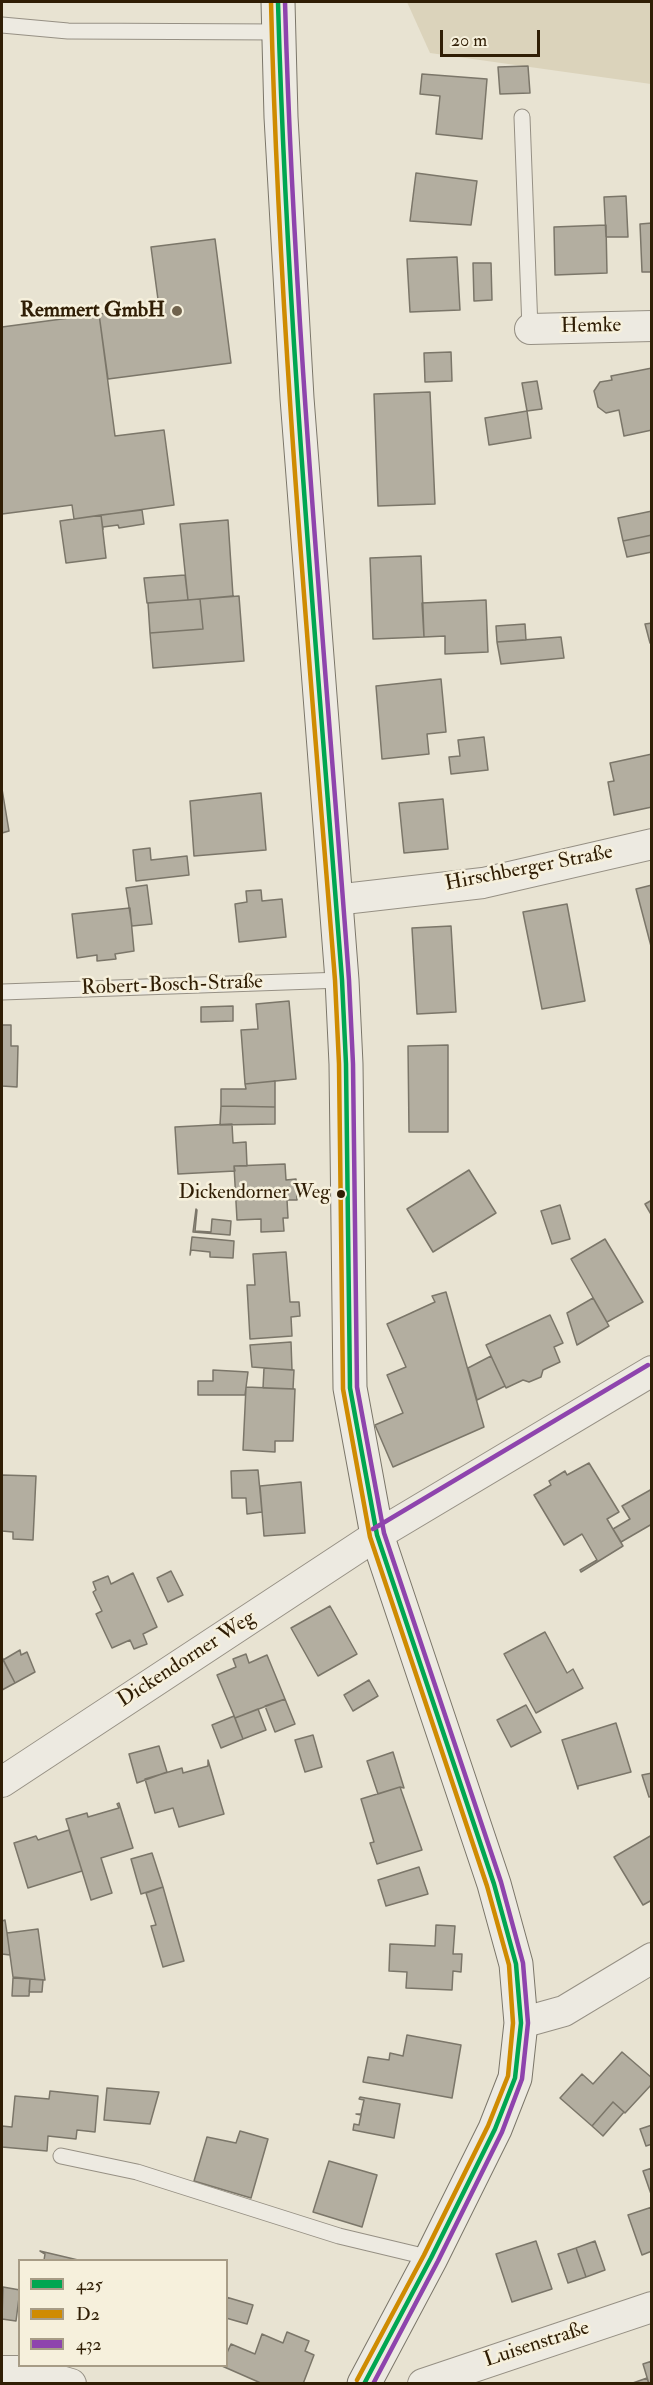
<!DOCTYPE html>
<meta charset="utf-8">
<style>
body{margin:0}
#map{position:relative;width:653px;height:2385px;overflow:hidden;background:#e8e3d2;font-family:"IM FELL Double Pica",serif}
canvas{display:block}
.frame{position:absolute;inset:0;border:3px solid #301e05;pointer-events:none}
.legend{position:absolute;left:18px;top:2259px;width:210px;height:108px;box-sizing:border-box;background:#f6f0dc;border:2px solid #a79c86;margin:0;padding:8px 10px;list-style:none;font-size:18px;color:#301e05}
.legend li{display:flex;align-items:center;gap:12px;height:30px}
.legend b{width:30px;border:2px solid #a79c86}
.scale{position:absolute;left:440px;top:30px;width:100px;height:27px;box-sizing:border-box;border:3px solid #301e05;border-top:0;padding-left:8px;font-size:18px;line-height:21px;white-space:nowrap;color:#301e05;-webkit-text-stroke:4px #f6f0dc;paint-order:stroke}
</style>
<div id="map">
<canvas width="653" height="2385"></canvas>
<div class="frame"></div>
<ul class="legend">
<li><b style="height:8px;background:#00a651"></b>425</li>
<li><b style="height:8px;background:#cf8b01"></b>D2</li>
<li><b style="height:8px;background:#8e44ad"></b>432</li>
</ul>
<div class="scale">20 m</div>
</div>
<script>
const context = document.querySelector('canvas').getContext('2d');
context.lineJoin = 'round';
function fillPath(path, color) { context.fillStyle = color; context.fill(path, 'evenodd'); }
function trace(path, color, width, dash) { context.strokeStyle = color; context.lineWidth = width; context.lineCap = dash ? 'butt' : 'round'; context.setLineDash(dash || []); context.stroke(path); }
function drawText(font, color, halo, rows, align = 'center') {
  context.font = font + ' "IM FELL Double Pica",serif'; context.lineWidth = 5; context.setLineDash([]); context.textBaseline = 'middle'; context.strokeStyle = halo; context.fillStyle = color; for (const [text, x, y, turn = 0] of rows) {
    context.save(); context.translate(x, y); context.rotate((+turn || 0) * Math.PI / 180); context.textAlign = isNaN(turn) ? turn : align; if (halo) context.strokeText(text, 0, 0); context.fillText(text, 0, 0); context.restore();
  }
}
fillPath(new Path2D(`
 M407,2H651V84L430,53Z`), '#dbd3bb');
const building = new Path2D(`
 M528,66L530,93L500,94L498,67Z
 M422,74L487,79L482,139L436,134L440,96L420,94Z
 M416,173L477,181L471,225L410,221Z
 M626,196L628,237H606L604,197Z
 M652,223V272H642L640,224Z
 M606,225L607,273L555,275L554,227Z
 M215,239L231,363L108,379L99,314L159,307L151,247Z
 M457,257L460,310L410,312L407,259Z
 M473,263H491L492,300L474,301Z
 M99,314L115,436L164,430L174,505L74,519L72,505L2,514V327Z
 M451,352L452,381L425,382L424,353Z
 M652,368V430L624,436L619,410L606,413L598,407L594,391L600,382L612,380L611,376Z
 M537,381L542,409L527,411L522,383Z
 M430,392L435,504L378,506L374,394Z
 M527,411L531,438L489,445L485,418Z
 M142,510L144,524L119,528L118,525L103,527V530L101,515Z
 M652,511V535L623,541L618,518Z
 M101,515L106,558L66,563L60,521Z
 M228,520L233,596L188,600L180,524Z
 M652,535V552L627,557L623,541Z
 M421,556L424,637L373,639L370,558Z
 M185,575L188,600L147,603L144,578Z
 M239,596L244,661L153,668L150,633L203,629L200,599Z
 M200,599L203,629L150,633L148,603Z
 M486,600L488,652L445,654V636L424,637L422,603Z
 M652,623V643H650L645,624Z
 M525,624L526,640L497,642L496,626Z
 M561,637L564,658L501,664L497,642Z
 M441,679L446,732L427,734L429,754L382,759L376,686Z
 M484,737L488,770L451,774L449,757L460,756L458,740Z
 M652,754V807L614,815L608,782L614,781L610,763Z
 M2,789L9,831L2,833Z
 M261,793L266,850L194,856L190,801Z
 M443,799L448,849L404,853L399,803Z
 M150,848L151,860L187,856L189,875L136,881L133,850Z
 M147,885L152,924L132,926L126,888Z
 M652,885V950L636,889Z
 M261,890L262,901L282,899L286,937L239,942L235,904L247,902L246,891Z
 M567,904L585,1001L542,1009L523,912Z
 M130,908L134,951L115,954L116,959L97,961V955L77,958L72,914Z
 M451,926L456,1012L417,1014L412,928Z
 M289,1001L296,1079L245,1084L241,1030L258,1029L256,1004Z
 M233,1006V1021L201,1022V1007Z
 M2,1025H11V1046H18L17,1087L2,1086Z
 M448,1045V1132H409L408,1046Z
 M275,1081V1107L221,1106V1089H246L245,1084Z
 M221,1106L275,1107V1124L220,1125Z
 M232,1124L233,1143L246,1142L247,1166H234L235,1171L178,1174L175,1127Z
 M285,1164L286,1180L296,1179L297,1200H287L288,1218H283L284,1231L261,1232V1219L237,1220L234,1166Z
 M469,1170L496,1213L433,1252L407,1209Z
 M652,1200V1216L645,1204Z
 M560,1205L570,1239L552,1244L541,1211Z
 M196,1209L197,1210L195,1231L211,1232L212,1219L231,1221L230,1235L193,1232Z
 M192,1237L234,1241L233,1258L210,1257V1252L191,1250L190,1255Z
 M605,1239L643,1302L607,1322L571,1259Z
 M286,1252L290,1302H299L300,1316L291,1317L292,1336L250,1339L247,1285H255L253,1254Z
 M446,1292L484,1427L393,1467L375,1425L403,1413L387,1375L406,1367L387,1324L435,1302L432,1296Z
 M593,1298L609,1326L577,1345L567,1313Z
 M550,1315L563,1343L554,1347L560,1362L543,1370L541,1377L529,1382L523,1380L506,1388L486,1345Z
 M291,1342L292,1370L252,1367L250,1345Z
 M491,1356L505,1386L477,1400L468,1368Z
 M264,1368L294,1370L293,1389L263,1388Z
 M213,1370L248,1372L245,1395H198V1381H213Z
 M246,1387L295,1389L293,1441H275V1452L243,1450Z
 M589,1463L619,1512L607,1519L623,1546L581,1572L580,1570L597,1560L582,1534L564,1545L534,1495L551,1485L549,1481L565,1471L567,1475Z
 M258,1470L262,1512L247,1514L246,1498H232L231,1471Z
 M2,1475L36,1476L33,1540L13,1539V1532L2,1531Z
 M301,1482L305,1533L264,1536L260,1486Z
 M652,1489V1524L621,1542L613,1529L630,1519L622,1506Z
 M171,1571L183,1595L168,1602L157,1578Z
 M133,1573L157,1627L143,1634L147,1644L134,1649L130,1640L112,1648L96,1614L102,1611L93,1592L96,1590L93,1582L108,1576L111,1584Z
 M330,1606L357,1654L318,1676L291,1628Z
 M545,1632L567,1673L573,1669L583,1688L536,1713L504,1654Z
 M20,1650L21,1655L27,1652L35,1672L15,1683L3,1660Z
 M246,1654L249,1663L267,1655L285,1699L235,1718L217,1675L236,1667L233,1659Z
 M2,1657L15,1683L2,1690Z
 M369,1680L378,1696L353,1711L344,1695Z
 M285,1699L295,1724L275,1732L265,1706Z
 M526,1705L541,1732L511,1747L497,1720Z
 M258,1709L266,1730L243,1739L235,1718Z
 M234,1716L243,1739L221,1748L212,1725Z
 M616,1723L631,1772L578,1786V1789L562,1740Z
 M313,1735L322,1767L305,1772L295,1740Z
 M159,1746L167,1772L137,1783L129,1754Z
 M393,1752L404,1788L400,1787L378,1794L367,1761Z
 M208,1760L224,1814L179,1827L173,1808L155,1813L145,1779L182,1768L183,1773L208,1766Z
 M652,1773V1796L649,1797L642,1775Z
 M400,1787L422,1850L377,1864L370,1843L374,1842L361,1799Z
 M119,1803L133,1848L101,1858L112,1893L91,1900L66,1819L87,1813L88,1817L119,1808L117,1804Z
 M69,1830L82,1871L28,1888L14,1843L36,1836L38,1840Z
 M652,1835V1900L643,1905L614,1857Z
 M152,1853L163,1887L141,1894L131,1859Z
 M419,1867L428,1894L386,1906L378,1880Z
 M163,1887L184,1961L163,1967L151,1926L156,1925L146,1893Z
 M5,1920L7,1933L10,1955L2,1954V1921Z
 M436,1925L455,1926L453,1954H462L461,1972L453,1971L452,1990L406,1988L407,1972L389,1971L390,1944L435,1946Z
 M38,1929L45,1980L13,1977L7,1933Z
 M13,1978L30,1979L29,1996H12Z
 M30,1979L43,1980L42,1992H29Z
 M407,2035L461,2045L452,2098L363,2082L368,2057L389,2060L390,2053L403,2056Z
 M622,2052L652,2078V2084L625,2113L613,2102L592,2126L560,2098L582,2074L593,2084Z
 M107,2088L159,2092L150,2124L104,2120Z
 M50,2091L98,2096L95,2132L77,2130L76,2139L48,2136L47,2151L2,2147V2126L12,2127L15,2096L49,2099Z
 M360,2097L400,2104L394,2138L353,2130L354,2124L359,2125L361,2115L356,2114H361L364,2100L359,2099Z
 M613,2102L624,2112L603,2136L592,2126Z
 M652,2125V2144L646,2146L640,2129Z
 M240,2131L268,2139L251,2198L194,2181L207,2137L236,2143Z
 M329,2161L377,2175L362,2227L313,2212Z
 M652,2168V2193L651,2194L643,2171Z
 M652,2207V2251L642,2255L628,2215Z
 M536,2241L552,2289L512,2302L496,2254Z
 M595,2241L605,2270L586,2277L576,2248Z
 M576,2248L586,2277L568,2283L558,2254Z
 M40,2251L78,2260H44L45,2254Z
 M3,2287L20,2290L16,2321L2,2319Z
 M226,2297L253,2305L247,2324L226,2318Z
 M287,2332L309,2341L305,2351L314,2355L303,2384H263L222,2366H226V2355L231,2344L255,2354L262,2334L283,2343Z
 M652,2361V2384H649L643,2364Z
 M647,2378L649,2384H630Z`);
fillPath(building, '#b3aea0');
trace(building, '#7b7669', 1.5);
const lane = new Path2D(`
 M2,25L68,31L279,32
 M522,117L530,329
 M2,992L342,980
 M61,2156L137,2172L339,2236L431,2258`);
const street = new Path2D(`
 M530,329L652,326
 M335,900L483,883L652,844
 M2,1782L377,1535L652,1371
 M521,2023L564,2011L652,1958
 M2,2371H26L71,2384
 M423,2384L652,2307`);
const secondary = new Path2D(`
 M278,2L281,117L297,398L342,980L346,1064L350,1388L377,1535L494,1884L516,1964L521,2023L515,2078L495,2129L431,2258L364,2384`);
trace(lane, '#969084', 17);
trace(street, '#969084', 32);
trace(secondary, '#7b7669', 35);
trace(lane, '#edeae1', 15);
trace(street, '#edeae1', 30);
trace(secondary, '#edeae1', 33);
trace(new Path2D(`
 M278,2C287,329 317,654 342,980L346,1064L350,1388L377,1535L494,1884L516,1964L521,2023L515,2078L495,2129L431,2258L364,2384`), '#00a651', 4.5);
trace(new Path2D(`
 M271,2C279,329 309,655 335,980L339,1064L343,1389L370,1537L487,1886L509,1965L513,2023L508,2076L488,2126L424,2255L357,2380`), '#cf8b01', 4.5);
trace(new Path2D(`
 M285,2C294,328 325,654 349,980L353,1064L357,1387L384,1533L501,1882L523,1963L528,2023L522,2079L502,2132L438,2261L373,2384
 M373,1529L648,1365`), '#8e44ad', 4.5);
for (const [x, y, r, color] of [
 [177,311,6,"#70634d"],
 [341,1194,5,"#301e05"]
]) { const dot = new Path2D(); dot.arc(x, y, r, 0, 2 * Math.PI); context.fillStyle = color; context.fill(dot); trace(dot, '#f6f0dc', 2); }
drawText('20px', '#301e05', '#f6f0dc', [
 ["Dickendorner Weg",330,1194]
], 'right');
drawText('bold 21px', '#301e05', '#f6f0dc', [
 ["Remmert GmbH",165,311]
], 'right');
drawText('21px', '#301e05', '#f6f0dc', [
 ["Hemke",591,327,-1],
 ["Hirschberger Straße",529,869,-11],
 ["Robert-Bosch-Straße",172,986,-2],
 ["Dickendorner Weg",187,1660,-33],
 ["Luisenstraße",537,2345,-18]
]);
</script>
